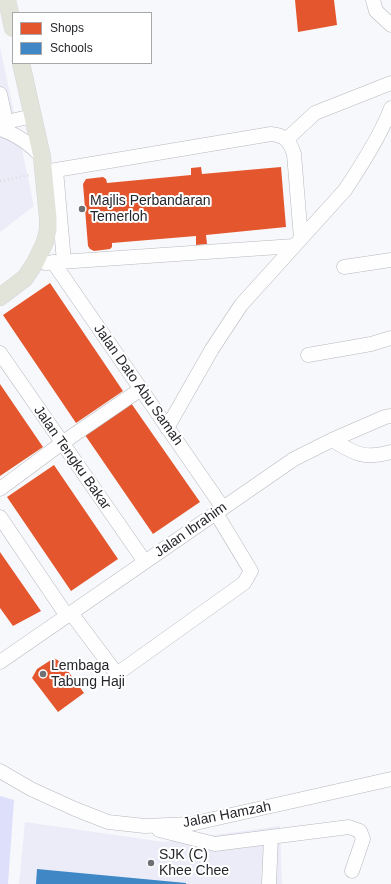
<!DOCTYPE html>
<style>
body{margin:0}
#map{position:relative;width:391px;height:884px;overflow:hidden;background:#f7f8fc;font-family:Arial,sans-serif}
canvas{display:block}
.legend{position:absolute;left:12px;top:12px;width:140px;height:52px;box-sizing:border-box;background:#fff;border:1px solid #a8a8aa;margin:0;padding:5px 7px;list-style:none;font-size:12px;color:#25262b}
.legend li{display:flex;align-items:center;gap:8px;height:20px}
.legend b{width:20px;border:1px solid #a8a8aa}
</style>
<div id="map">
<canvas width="391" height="884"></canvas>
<ul class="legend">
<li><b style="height:11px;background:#e4572e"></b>Shops</li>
<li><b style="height:11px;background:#3f88c5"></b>Schools</li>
</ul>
</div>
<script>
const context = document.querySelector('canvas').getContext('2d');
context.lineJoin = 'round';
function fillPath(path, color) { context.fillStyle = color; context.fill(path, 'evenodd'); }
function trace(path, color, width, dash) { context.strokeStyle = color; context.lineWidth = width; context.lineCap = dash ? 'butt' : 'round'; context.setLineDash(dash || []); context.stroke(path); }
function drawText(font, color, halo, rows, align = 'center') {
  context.font = font + ' Arial,sans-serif'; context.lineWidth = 4; context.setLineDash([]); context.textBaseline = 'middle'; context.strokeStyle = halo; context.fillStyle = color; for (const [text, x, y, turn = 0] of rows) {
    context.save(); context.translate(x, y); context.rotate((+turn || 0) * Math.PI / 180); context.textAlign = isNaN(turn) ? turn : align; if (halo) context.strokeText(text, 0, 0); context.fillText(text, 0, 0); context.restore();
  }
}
fillPath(new Path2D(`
 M0,47L34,206L0,232Z
 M25,822L164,842L280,826L282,884H19Z`), '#ebecf8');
fillPath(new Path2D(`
 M0,796L14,800L8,884H0Z`), '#dedffb');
fillPath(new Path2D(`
 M295,0H334L337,25L298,32Z
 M201,167L202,174L281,167L286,227L206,235L207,244L196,245V236L112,243V247L110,249L94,251L90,249L88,246L83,184L86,179L103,177L106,179L107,183L191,175V168Z
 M50,283L123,391L76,423L3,315Z
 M0,384L43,447L0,476Z
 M131,403L200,502L153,534L85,435Z
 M54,465L118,559L71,591L7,497Z
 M0,552L41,611L13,626L0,608Z
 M54,658L62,663L84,693L58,712L32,678L37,669Z`), '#e4572e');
fillPath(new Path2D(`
 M37,869L186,883V884H36Z`), '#3f88c5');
const minor = new Path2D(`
 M373,0L376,11L391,25
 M0,94L6,122L33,116
 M0,129C16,134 31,145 42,157
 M287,139L315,113L391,83
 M56,170L64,262
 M44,172L271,134C284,135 290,141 294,154L301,239
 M53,262L223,508
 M45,263L294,246
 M344,267L391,260
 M0,353L145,562
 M308,355L371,344L391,338
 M167,428L212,349L241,305L345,190C361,166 381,135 391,108
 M332,440C354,453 364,460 391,452
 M0,489L62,443L141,389
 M0,517L67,616
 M71,613L116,673L121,671L244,583L251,571L216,513
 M0,662L294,459L332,440L385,417L391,416
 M0,771L31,789L75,809L108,822L145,826L191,824L391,779
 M159,830L215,844L349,827L360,831L363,839L352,871
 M269,884L271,837`);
const major = new Path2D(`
 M7,0L13,28
 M0,297L25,278L35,263L45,242L48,230V218L42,157L21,63`);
trace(minor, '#b7b8bc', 15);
trace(major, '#d4d5d8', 18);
trace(new Path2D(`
 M0,181L30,175`), '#dadadc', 2.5, [1, 3]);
trace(minor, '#fefeff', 14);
trace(major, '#e2e4da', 17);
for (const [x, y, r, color] of [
 [82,209,4,"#6e7074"],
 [43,674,4,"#6e7074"],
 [151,863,4,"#6e7074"]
]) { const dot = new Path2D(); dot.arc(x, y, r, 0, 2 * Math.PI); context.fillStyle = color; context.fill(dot); trace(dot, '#fff', 1.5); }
drawText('14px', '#25262b', '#fff', [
 ["Majlis Perbandaran",90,201],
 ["Temerloh",90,217],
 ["Lembaga",51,666],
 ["Tabung Haji",51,682],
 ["SJK (C)",159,855],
 ["Khee Chee",159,871]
], 'left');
drawText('14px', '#25262b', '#fff', [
 ["Jalan Dato Abu Samah",138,385,55],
 ["Jalan Tengku Bakar",72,458,55],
 ["Jalan Ibrahim",191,530,-35],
 ["Jalan Hamzah",227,815,-11]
]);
</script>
